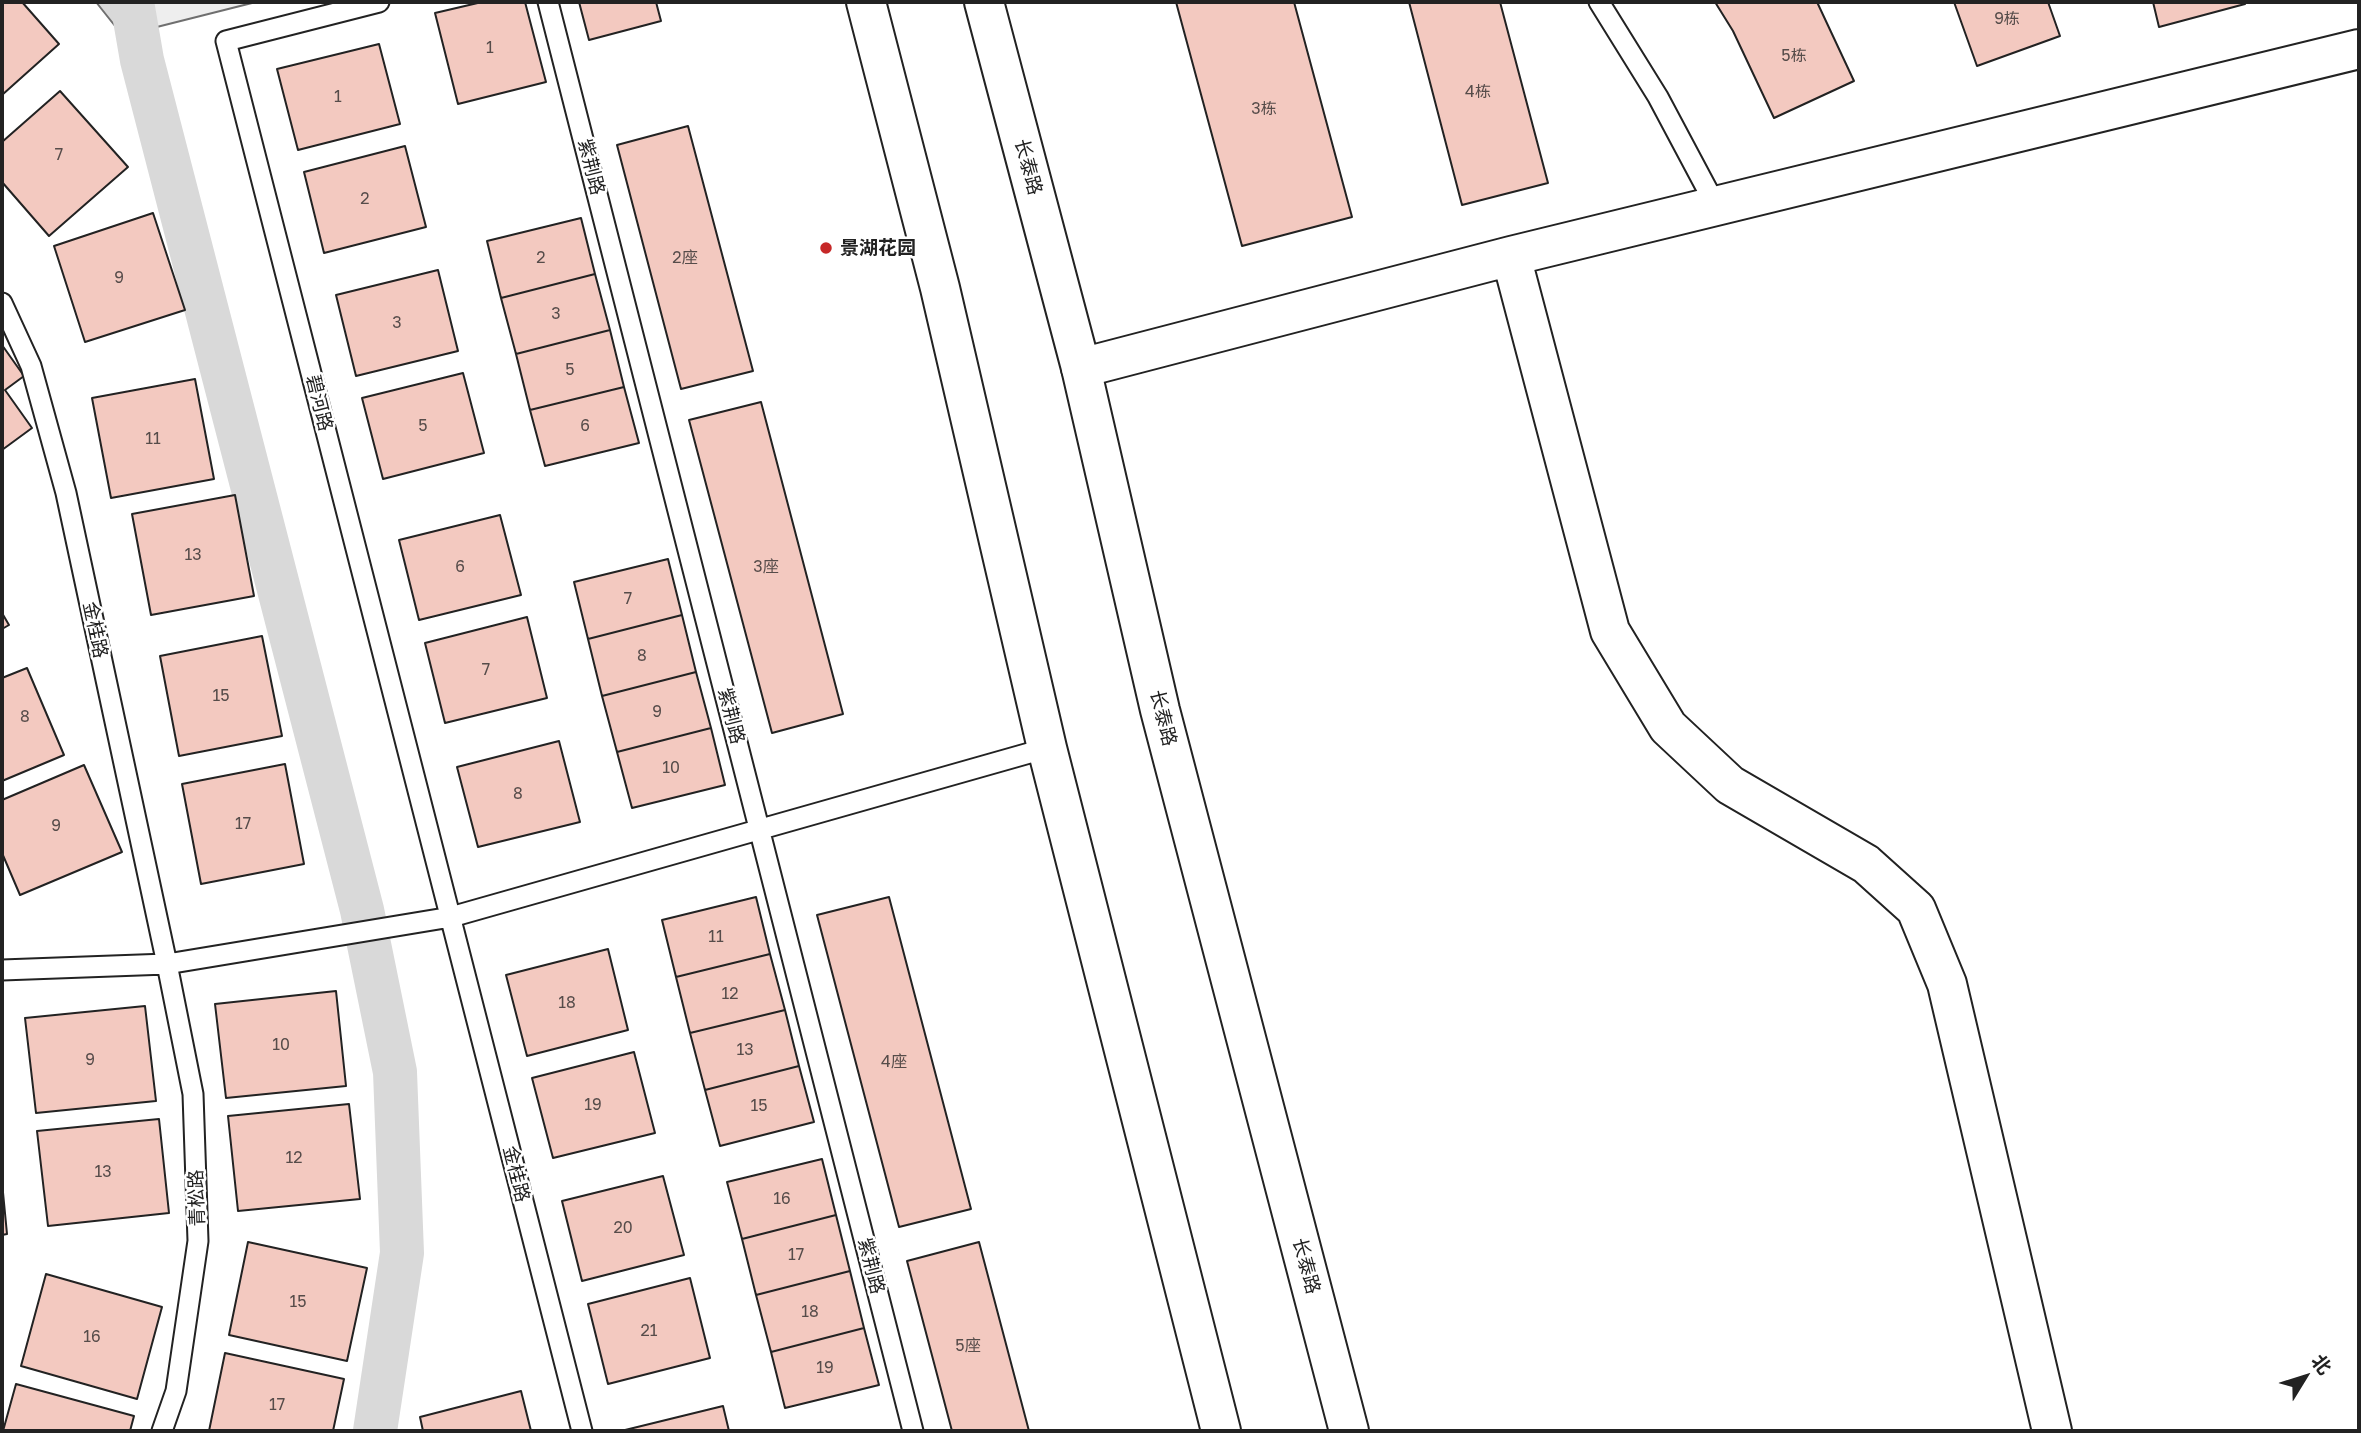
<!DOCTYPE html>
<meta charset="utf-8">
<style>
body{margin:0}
#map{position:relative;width:2361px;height:1433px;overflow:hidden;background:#fff;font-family:"Golos Text","Noto Sans SC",sans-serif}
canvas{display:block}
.frame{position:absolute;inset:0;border:4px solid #222;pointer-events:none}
.north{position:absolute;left:2270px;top:1342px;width:70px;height:70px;-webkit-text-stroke:5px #fff;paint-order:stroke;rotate:52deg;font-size:19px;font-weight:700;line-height:28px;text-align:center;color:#222}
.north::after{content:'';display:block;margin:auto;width:24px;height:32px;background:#222;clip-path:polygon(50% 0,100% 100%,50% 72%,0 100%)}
</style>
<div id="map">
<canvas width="2361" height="1433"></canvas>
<div class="frame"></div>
<div class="north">北</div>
</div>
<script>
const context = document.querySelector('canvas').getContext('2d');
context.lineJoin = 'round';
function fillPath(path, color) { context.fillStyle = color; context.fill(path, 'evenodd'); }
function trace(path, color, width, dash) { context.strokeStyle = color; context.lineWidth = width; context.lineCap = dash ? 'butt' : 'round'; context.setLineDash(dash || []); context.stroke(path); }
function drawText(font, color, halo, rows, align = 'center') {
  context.font = font + ' "Golos Text","Noto Sans SC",sans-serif'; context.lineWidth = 5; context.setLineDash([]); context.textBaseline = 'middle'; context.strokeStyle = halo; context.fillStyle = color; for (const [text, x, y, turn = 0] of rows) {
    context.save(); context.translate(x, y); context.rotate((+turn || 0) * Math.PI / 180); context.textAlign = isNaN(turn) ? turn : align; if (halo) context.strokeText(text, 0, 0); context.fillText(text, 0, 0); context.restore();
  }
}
const green = new Path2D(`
 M145,2H256L137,32Z`);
fillPath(green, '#eee');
trace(green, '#6f6f6f', 2);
const water = new Path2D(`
 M96,2H145L137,32L142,60Z`);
fillPath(water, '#d9d9d9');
trace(water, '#6f6f6f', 2);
trace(new Path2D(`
 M132,2L142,60L362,910L395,1072L402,1253L375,1431`), '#d9d9d9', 44);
const building = new Path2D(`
 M2,2H22L59,44L2,95Z
 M482,2H525L546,82L458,104L435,13Z
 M579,2H656L661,21L589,40Z
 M1176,2H1294L1352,217L1242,246Z
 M1409,2H1500L1548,183L1462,205Z
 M1715,2H1817L1854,81L1774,118L1733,31Z
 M1954,2H2048L2060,36L1977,66Z
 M2153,2H2244L2245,4L2159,27Z
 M379,44L400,124L298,150L277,69Z
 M60,91L128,167L49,236L2,182V142Z
 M688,126L753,371L681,389L617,145Z
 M405,146L426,227L324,253L304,172Z
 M153,213L185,310L85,342L54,246Z
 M581,218L595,274L501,298L487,241Z
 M438,270L458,351L356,376L336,295Z
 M595,274L610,330L516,354L501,298Z
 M610,330L624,387L530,410L516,354Z
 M2,345L24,376L5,390L32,428L2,450Z
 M463,373L484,453L383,479L362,398Z
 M195,379L214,479L111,498L92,398Z
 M624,387L639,443L545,466L530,410Z
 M761,402L843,714L772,733L689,420Z
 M235,495L254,596L151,615L132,514Z
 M500,515L521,595L419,620L399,540Z
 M668,559L682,615L588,639L574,582Z
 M2,613L9,625L2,629Z
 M682,615L696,672L602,696L588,639Z
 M527,617L547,698L445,723L425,643Z
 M262,636L282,736L179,756L160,656Z
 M27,668L64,755L2,781V678Z
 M696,672L711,728L617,752L602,696Z
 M711,728L725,785L632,808L617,752Z
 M559,741L580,822L478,847L457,767Z
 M285,764L304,864L201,884L182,784Z
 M84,765L122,852L20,895L2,853V800Z
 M756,897L770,954L676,977L662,920Z
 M889,897L971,1209L899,1227L817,915Z
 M608,949L628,1030L527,1056L506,975Z
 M770,954L785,1010L690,1033L676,977Z
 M336,991L346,1086L226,1098L215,1004Z
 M145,1006L156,1101L36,1113L25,1018Z
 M785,1010L799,1066L705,1090L690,1033Z
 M634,1052L655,1133L553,1158L532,1078Z
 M799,1066L814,1122L720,1146L705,1090Z
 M349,1104L360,1199L238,1211L228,1116Z
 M159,1119L169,1213L48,1226L37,1131Z
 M822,1159L836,1215L742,1239L727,1182Z
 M663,1176L684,1255L582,1281L562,1201Z
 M2,1182L7,1234L2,1235Z
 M836,1215L850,1271L756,1295L742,1239Z
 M248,1242L367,1268L347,1361L229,1335Z
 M979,1242L1029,1431H952L907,1261Z
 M850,1271L864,1328L771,1352L756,1295Z
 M46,1274L162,1307L137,1399L21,1366Z
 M690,1278L710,1358L608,1384L588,1304Z
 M864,1328L879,1385L785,1408L771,1352Z
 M225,1353L344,1379L333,1431H209Z
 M16,1384L134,1416L130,1431H3Z
 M521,1391L531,1431H423L420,1417Z
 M723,1406L729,1431H621Z`);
fillPath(building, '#f3c9c0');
trace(building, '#222', 2);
const service = new Path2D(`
 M379,2L226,41L582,1431
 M548,2L913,1431
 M1599,2L1658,97L1716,206
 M2,303L31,366L66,493L167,964L193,1094L198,1241L176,1391L162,1431
 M2,970L167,964L451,917L1047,748`);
const minor = new Path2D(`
 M1511,256L1610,631L1668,727L1730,785L1866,864L1916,909L1947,984L2052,1431
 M1081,368L1511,256L2359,49`);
const trunk = new Path2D(`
 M866,2L940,288L1047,748L1221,1431
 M984,2L1081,368L1160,710L1349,1431`);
trace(service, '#222', 23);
trace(minor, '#222', 42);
trace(trunk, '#222', 42);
trace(service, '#fff', 19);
trace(minor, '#fff', 38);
trace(trunk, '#fff', 38);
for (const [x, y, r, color] of [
 [826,248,7,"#c62828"]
]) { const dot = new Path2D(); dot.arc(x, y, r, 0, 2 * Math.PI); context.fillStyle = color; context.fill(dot); trace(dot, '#fff', 2.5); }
drawText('16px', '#564c4a', null, [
 ["9栋",2007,19],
 ["1",490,48],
 ["5栋",1794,56],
 ["4栋",1478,92],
 ["1",338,97],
 ["3栋",1264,109],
 ["7",59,155],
 ["2",365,199],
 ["2",541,258],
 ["2座",685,258],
 ["9",119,278],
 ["3",556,314],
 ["3",397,323],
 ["5",570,370],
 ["5",423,426],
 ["6",585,426],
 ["11",153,439],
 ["13",193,555],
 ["6",460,567],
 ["3座",766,567],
 ["7",628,599],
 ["8",642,656],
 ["7",486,670],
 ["15",221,696],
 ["9",657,712],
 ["8",25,717],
 ["10",671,768],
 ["8",518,794],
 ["17",243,824],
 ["9",56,826],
 ["11",716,937],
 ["12",730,994],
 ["18",567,1003],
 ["10",281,1045],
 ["13",745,1050],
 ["9",90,1060],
 ["4座",894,1062],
 ["19",593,1105],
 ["15",759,1106],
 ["12",294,1158],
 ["13",103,1172],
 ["16",782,1199],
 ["20",623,1228],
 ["17",796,1255],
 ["15",298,1302],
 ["18",810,1312],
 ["21",649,1331],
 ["16",92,1337],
 ["5座",968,1346],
 ["19",825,1368],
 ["17",277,1405]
]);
drawText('19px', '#222', '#fff', [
 ["紫荆路",591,167,76],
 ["长泰路",1028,167,75],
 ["碧河路",319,403,76],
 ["金桂路",95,630,78],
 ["紫荆路",731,716,76],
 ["长泰路",1163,718,76],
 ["金桂路",516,1174,76],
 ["青松路",197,1198,-92],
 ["紫荆路",871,1266,76],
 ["长泰路",1306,1266,75]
]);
drawText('bold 19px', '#222', '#fff', [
 ["景湖花园",840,248]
], 'left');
</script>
